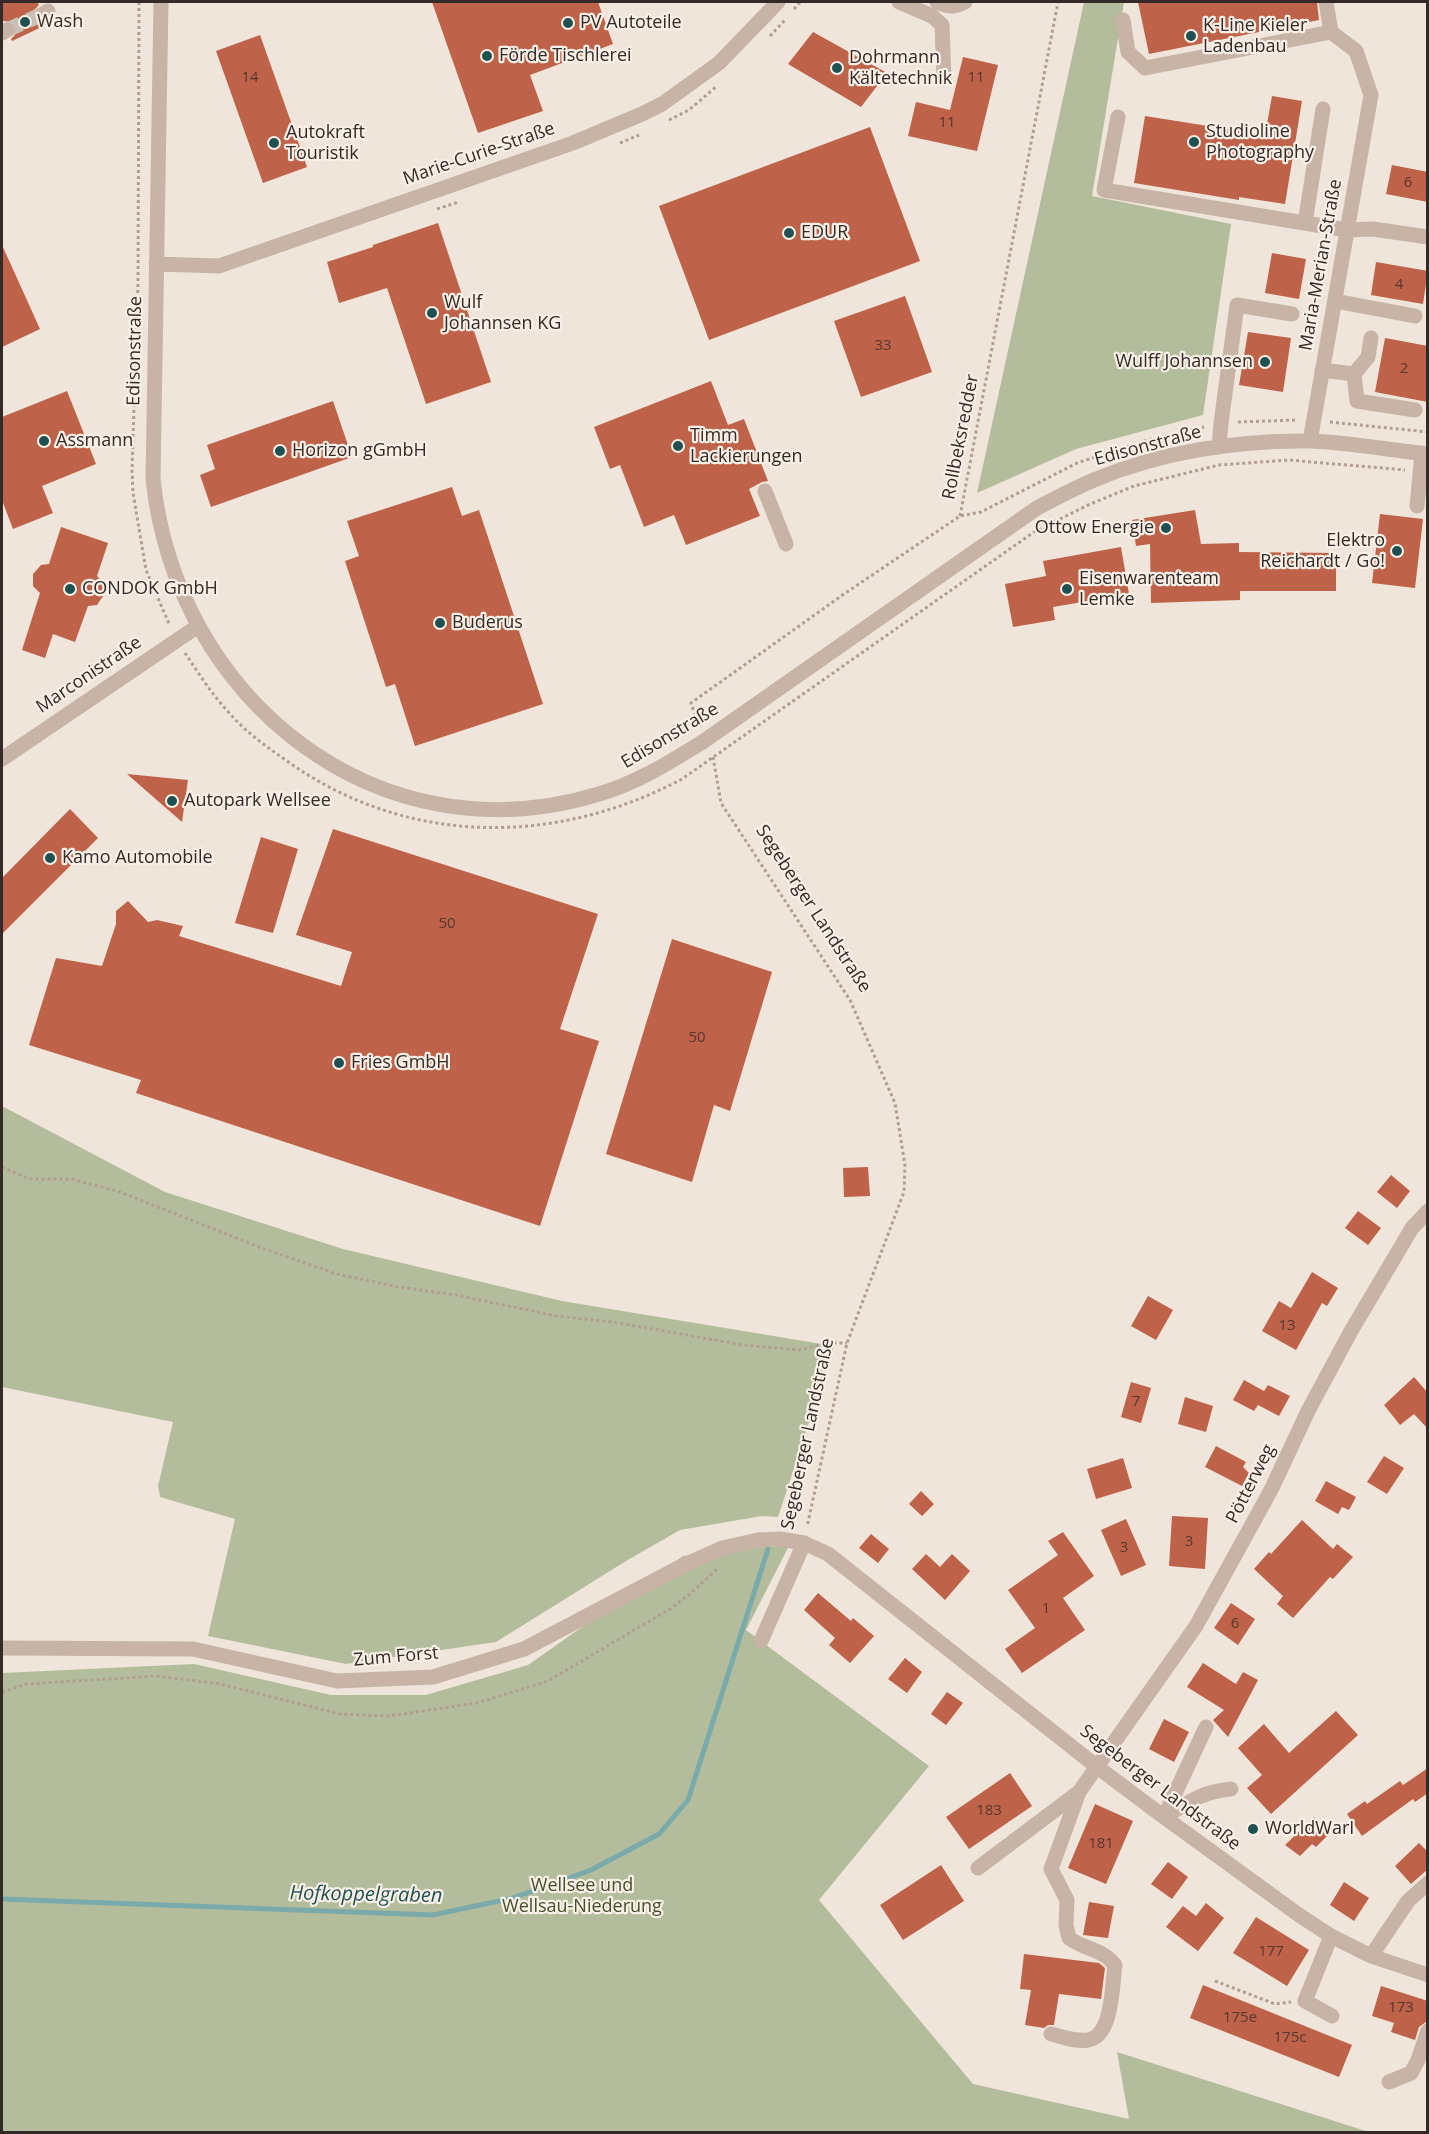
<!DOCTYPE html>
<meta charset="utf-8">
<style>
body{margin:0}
#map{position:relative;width:1429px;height:2134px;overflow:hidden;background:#f0e5da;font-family:"Open Sans",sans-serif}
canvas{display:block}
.frame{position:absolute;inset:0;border:3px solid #332a27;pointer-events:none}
</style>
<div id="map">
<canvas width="1429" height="2134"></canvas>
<div class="frame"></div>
</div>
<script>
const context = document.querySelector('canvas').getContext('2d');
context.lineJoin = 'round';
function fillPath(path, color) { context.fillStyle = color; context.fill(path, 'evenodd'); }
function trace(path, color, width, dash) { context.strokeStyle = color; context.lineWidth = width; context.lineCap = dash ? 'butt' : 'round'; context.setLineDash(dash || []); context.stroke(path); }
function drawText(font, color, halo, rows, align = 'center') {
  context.font = font + ' "Open Sans",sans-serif'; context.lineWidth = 4.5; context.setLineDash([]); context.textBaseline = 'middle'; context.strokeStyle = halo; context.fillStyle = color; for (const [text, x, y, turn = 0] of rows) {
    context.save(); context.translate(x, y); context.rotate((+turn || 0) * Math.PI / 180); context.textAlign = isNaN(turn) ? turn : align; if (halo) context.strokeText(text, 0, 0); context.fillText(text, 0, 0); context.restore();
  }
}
fillPath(new Path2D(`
 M1084,2H1124L1092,196L1231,224L1203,415L1076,449L977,493Z
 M2,1106L165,1192L343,1249L562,1301L834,1346L778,1517L762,1516L680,1530L626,1561L496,1642L346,1664L208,1636L235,1519L160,1497L158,1486L173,1422L2,1387Z
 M790,1544L746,1630L929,1766L819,1900L973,2084L1129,2119L1117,2052L1369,2132H2V1673L194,1664L331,1695H426L528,1665L683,1556Z`), '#b3bd9b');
trace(new Path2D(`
 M2,1899L433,1915L513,1898L591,1870L659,1834L688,1800L768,1549`), '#7baaab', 5);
fillPath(new Path2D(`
 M2,2H37L39,5L34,10V18L39,23L48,24L12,41L11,39L15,35L17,29L12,22L3,21Z
 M432,2H598L613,44L530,75L543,111L478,133Z
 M1138,2H1317L1319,20L1149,54Z
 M813,32L887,73L861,107L788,64Z
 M260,35L307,167L263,183L216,51Z
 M963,57L998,65L977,151L908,136L916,102L950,110Z
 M1272,96L1302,101L1285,204L1239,197V200L1134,183L1145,116L1265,135Z
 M870,127L920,261L709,340L659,206Z
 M1392,165L1428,172V202L1386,194Z
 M438,223L491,382L426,404L387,288L339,303L327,262L373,247V245Z
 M2,245L40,329L2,347Z
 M1272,253L1306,259L1299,299L1265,293Z
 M1376,262L1428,271L1423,304L1371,295Z
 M905,296L932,372L861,397L834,321Z
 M1248,332L1291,338L1283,392L1239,385Z
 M1385,338L1428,346V402L1375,392Z
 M711,381L728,425L744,419L768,481L762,482L749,489L760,516L686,545L674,515L644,527L620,465L610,469L594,427Z
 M67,391L96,464L42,486L53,513L13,529L2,500V417Z
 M333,401L352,457L211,507L200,475L215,469L207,445Z
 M452,487L462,516L479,510L543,704L415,746L395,684L386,687L345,561L359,556L347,521Z
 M1195,510L1201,544L1239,543V552L1336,553V591H1240V600L1151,603L1150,544L1136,546L1132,520Z
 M1380,514L1423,519L1415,588L1372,583Z
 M61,527L108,543L97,576L104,584L103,596L97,605L88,606L75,642L53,634L45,658L22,650L40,593L33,586V574L41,565L49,564Z
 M1121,547L1129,594L1053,607L1055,620L1013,627L1005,584L1046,576L1043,561Z
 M127,774L188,780L182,822Z
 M70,809L98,838L2,934V878Z
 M333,829L598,914L560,1029L599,1041L540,1226L136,1093L141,1080L29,1045L56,958L102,966L116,924V911L128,901L148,922L157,920L183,926L179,936L341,986L352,952L296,935Z
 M261,837L298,849L273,933L235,923Z
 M672,939L772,972L730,1111L714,1105L692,1182L606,1154Z
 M868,1167L870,1196L844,1197L843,1168Z
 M1391,1175L1410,1191L1397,1208L1377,1192Z
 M1358,1211L1381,1228L1368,1245L1345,1228Z
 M1312,1272L1338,1288L1327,1306L1322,1303L1296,1350L1262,1331L1279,1301L1291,1308Z
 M1148,1296L1173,1310L1156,1340L1131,1326Z
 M1414,1377L1428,1393V1429L1414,1414L1400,1425L1384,1405Z
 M1244,1380L1264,1391L1268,1385L1290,1396L1279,1416L1258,1405L1254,1411L1233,1400Z
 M1131,1382L1151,1388L1141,1423L1121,1417Z
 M1185,1397L1213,1406L1206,1432L1178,1424Z
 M1216,1446L1246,1462L1243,1467L1249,1473L1242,1486L1205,1467Z
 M1384,1456L1404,1468L1387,1494L1367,1482Z
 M1123,1458L1132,1488L1096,1499L1087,1469Z
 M1326,1481L1356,1497L1349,1510L1342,1507L1338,1514L1315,1501Z
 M921,1491L934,1504L922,1516L909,1504Z
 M1172,1516L1208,1518L1205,1569L1169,1566Z
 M1126,1519L1146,1565L1121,1576L1101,1530Z
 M1302,1520L1333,1549L1337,1544L1353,1557L1333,1579L1330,1577L1293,1618L1277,1604L1283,1596L1254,1569L1269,1552L1271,1554Z
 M1063,1532L1094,1576L1063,1598L1085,1630L1022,1673L1005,1649L1035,1628L1008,1590L1058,1555L1048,1541Z
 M871,1534L889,1549L878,1563L859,1548Z
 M926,1554L940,1567L952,1554L970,1571L945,1600L912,1569Z
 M818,1593L851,1621L853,1618L874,1636L850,1663L829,1645L835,1638L804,1610Z
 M1231,1603L1255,1619L1238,1645L1214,1628Z
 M905,1658L922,1672L907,1693L888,1679Z
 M1203,1663L1236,1684L1243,1672L1258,1680L1228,1737L1213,1720L1224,1710L1187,1687Z
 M947,1692L963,1703L946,1725L931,1714Z
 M1336,1711L1358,1735L1271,1814L1247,1788L1262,1775L1238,1748L1264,1724L1289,1753Z
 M1164,1719L1189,1732L1174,1762L1149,1749Z
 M1428,1768V1793L1415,1802L1413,1799L1362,1836L1347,1814L1365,1801L1367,1804L1400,1781L1403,1785Z
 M1010,1773L1032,1806L969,1849L946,1817Z
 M1095,1804L1133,1821L1106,1884L1068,1868Z
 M1314,1817L1330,1833L1316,1847L1312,1844L1300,1856L1285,1845Z
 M1419,1843L1428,1852V1869L1411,1884L1395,1866Z
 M1168,1862L1188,1877L1172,1899L1151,1884Z
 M941,1865L964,1901L903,1940L880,1905Z
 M1344,1882L1369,1898L1354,1921L1330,1905Z
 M1089,1902L1114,1906L1108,1938L1083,1935Z
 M1206,1903L1224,1918L1198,1951L1166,1927L1183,1906L1196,1916Z
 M1256,1917L1309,1950L1287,1986L1233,1953Z
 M1024,1954L1099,1963L1105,1968L1101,1999L1059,1994L1054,2025H1048L1044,2028L1025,2025L1031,1990L1020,1989Z
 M1203,1985L1352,2045L1339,2077L1190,2018Z
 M1381,1986L1428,2001L1426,2022L1419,2027L1415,2040L1391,2032L1394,2023L1372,2016Z`), '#be6249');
trace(new Path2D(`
 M7,30L43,14`), '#cac0b6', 15, [15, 8]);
trace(new Path2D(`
 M139,2L138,283L132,470L133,493L146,570L170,626
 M794,9L800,2
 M770,36L786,19
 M669,120L689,110L717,86
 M620,143L639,135
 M437,209L459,202
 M1238,422L1297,420
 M1330,422L1428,432
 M960,516L1058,2
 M185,653C199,674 213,696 231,715C247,733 267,747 287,761C406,846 554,847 682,779L1034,532L1088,505L1134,486L1219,465L1289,460L1405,470
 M699,727L691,703L844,594L960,516L981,512L1077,463L1145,441L1204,427
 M713,757L721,803L850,1000L895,1103L905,1165L904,1192L847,1343L807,1527
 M2,1167L30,1179H71L120,1192L259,1247L337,1274L398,1287L456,1295L556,1316L613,1322L743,1345L799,1350L830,1343H847
 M2,1692L26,1684L155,1676L216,1683L340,1714L389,1716L477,1703L548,1681L670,1609L691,1593L717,1569
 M1215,1981L1275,2004L1291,2002`), '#b29e91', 3, [3, 3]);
trace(new Path2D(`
 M161,2L153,479C176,699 378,862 599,794C637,783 670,762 704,741L1037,508C1056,498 1075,488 1094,480C1160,452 1238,440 1309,441C1348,442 1388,450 1428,454
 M899,2L932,16L942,25L944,79
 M937,2C948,7 954,8 965,2
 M43,14L48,11
 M1123,20L1128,52L1145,68L1331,32
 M2,33L7,30
 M1118,117L1104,190L1347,230L1373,229L1428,237
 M1305,223L1323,109
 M156,264L219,266L573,143L642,114L662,104L719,63L778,2
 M1335,301L1415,316
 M1322,370L1354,374L1357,401L1415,410
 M1354,374L1368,357L1371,338
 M1310,441L1371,95L1356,51L1331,32L1326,2
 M1219,447L1221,423L1237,305L1292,314
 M765,491L786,544
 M1417,506L1422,453
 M2,759L198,626
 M761,1641L804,1543
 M2,1648L193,1649L337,1681L433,1677L524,1649L684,1565L722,1548L758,1540L780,1539L804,1543L828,1554L1096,1766L1164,1817L1299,1915L1331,1936L1371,1956L1428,1975
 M1164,1817L1206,1727
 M1164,1817C1189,1802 1201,1792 1231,1789
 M978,1868L1079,1792
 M1331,1936L1305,2001L1332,2016
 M1371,1956L1408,1901L1428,1883
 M1051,2034C1063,2037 1076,2042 1088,2040C1113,2036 1112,1985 1115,1965C1100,1947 1087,1951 1069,1938L1066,1925L1067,1900L1051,1869L1079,1792L1196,1626L1271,1490L1308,1411L1351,1331L1412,1228L1428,1211
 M1389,2082L1411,2073L1418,2060L1428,2031`), '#c7b4a7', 15);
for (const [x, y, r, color] of [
 [25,22,6,"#1f5052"],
 [568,23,6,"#1f5052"],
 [1191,36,6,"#1f5052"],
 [487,56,6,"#1f5052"],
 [837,68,6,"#1f5052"],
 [1194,142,6,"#1f5052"],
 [274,143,6,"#1f5052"],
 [789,233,6,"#1f5052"],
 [432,313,6,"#1f5052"],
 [1265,362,6,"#1f5052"],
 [44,441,6,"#1f5052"],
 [678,446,6,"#1f5052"],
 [280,451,6,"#1f5052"],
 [1166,528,6,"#1f5052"],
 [1397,551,6,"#1f5052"],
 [70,589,6,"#1f5052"],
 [1067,589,6,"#1f5052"],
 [440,623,6,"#1f5052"],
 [172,801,6,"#1f5052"],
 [50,858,6,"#1f5052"],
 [339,1063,6,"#1f5052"],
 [1253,1829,6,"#1f5052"]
]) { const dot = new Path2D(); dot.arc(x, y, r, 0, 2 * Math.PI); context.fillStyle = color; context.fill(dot); trace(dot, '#f8efe6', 2); }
drawText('15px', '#563830', null, [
 ["14",250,78],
 ["11",976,78],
 ["11",947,123],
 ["6",1408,183],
 ["4",1399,285],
 ["33",883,346],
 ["2",1404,369],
 ["50",447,924],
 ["50",697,1038],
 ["13",1287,1326],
 ["7",1136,1402],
 ["3",1189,1542],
 ["3",1124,1548],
 ["1",1046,1609],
 ["6",1235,1624],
 ["183",989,1811],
 ["181",1101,1844],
 ["177",1271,1952],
 ["173",1401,2008],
 ["175e",1240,2018],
 ["175c",1290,2038]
]);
drawText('18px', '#332a27', '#f8efe6', [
 ["Wash",37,22],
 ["PV Autoteile",580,23],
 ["K-Line Kieler",1203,26],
 ["Ladenbau",1203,47],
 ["Förde Tischlerei",499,56],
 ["Dohrmann",849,58],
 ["Kältetechnik",849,79],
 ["Studioline",1206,132],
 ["Photography",1206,153],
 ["Autokraft",286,133],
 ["Touristik",286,154],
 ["EDUR",801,233],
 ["Wulf",444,303],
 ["Johannsen KG",444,324],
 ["Wulff Johannsen",1253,362,"right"],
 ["Timm",690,436],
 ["Lackierungen",690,457],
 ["Assmann",56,441],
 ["Horizon gGmbH",292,451],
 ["Ottow Energie",1154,528,"right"],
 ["Elektro",1385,541,"right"],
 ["Reichardt / Go!",1385,562,"right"],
 ["Eisenwarenteam",1079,579],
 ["Lemke",1079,600],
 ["CONDOK GmbH",82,589],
 ["Buderus",452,623],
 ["Autopark Wellsee",184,801],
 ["Kamo Automobile",62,858],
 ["Fries GmbH",351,1063],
 ["WorldWarI",1265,1829]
], 'left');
drawText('18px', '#332a27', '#f8efe6', [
 ["Marie-Curie-Straße",479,154,-19],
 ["Maria-Merian-Straße",1321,265,-80],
 ["Edisonstraße",135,351,-89],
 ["Rollbeksredder",961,437,-79],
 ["Edisonstraße",1148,446,-15],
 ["Marconistraße",89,675,-34],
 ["Edisonstraße",670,736,-31],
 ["Segeberger Landstraße",813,909,57],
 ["Segeberger Landstraße",808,1434,-78],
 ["Pötterweg",1251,1484,-63],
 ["Zum Forst",396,1657,-5],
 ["Segeberger Landstraße",1160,1788,37]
]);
drawText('18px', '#44502c', '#f8efe6', [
 ["Wellsee und",582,1886],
 ["Wellsau-Niederung",582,1907]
]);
drawText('italic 20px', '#1f5052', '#f8efe6', [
 ["Hofkoppelgraben",366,1895,1]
]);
</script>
